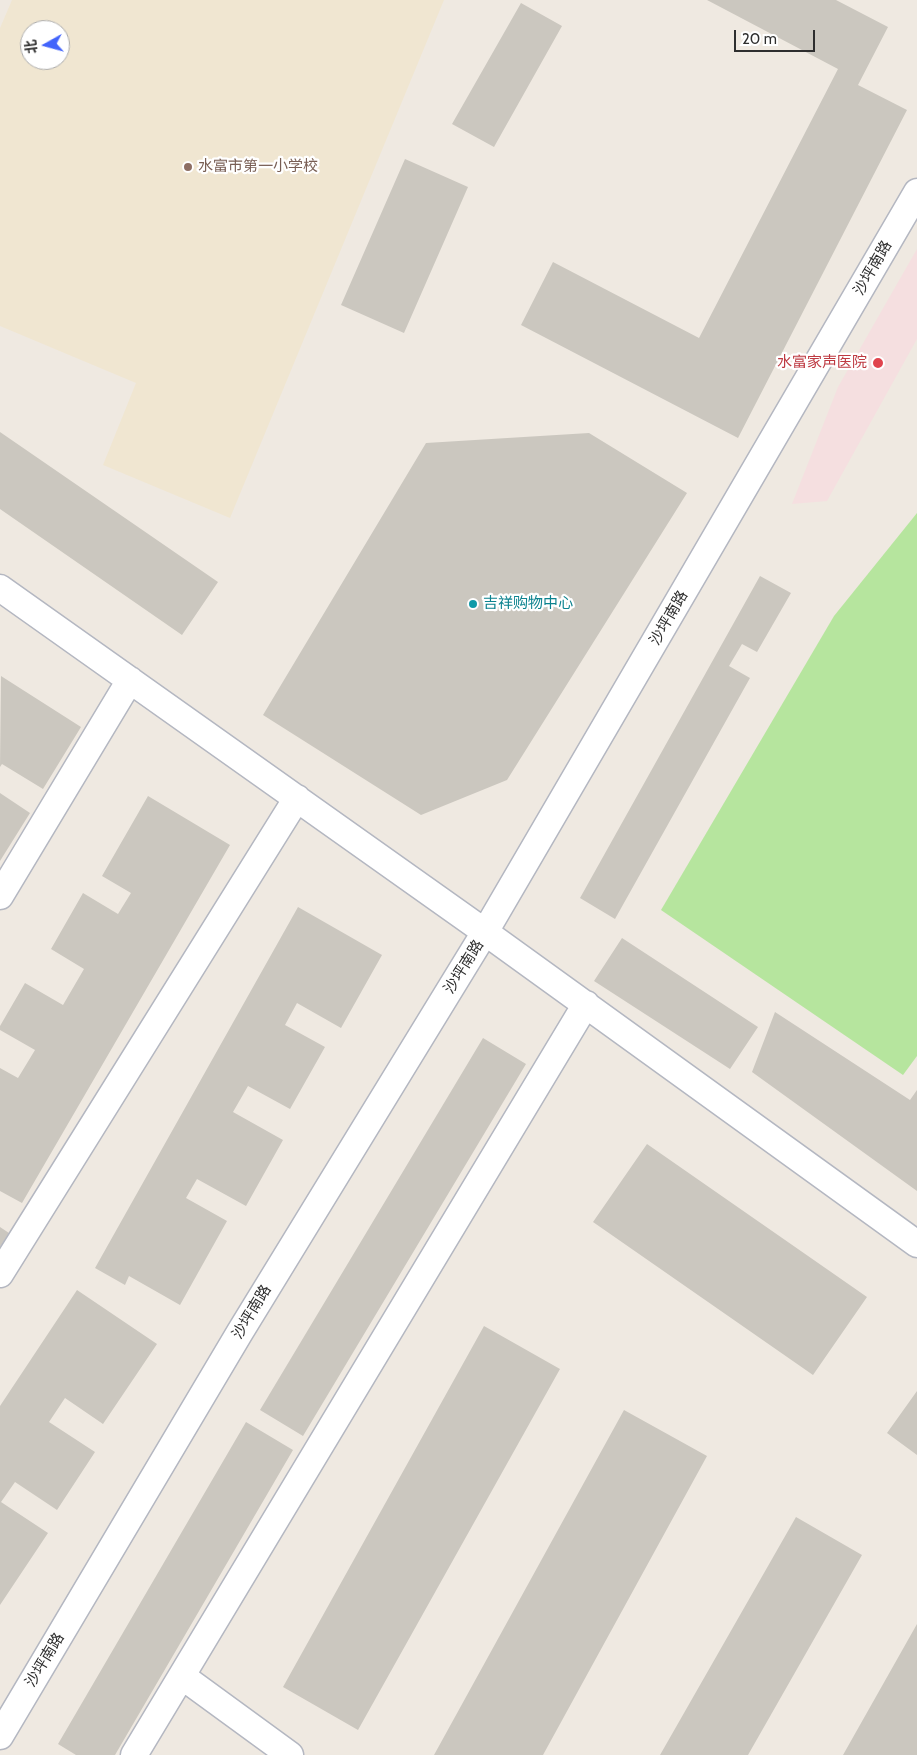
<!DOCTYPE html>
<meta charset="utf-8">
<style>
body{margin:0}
#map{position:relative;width:917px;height:1755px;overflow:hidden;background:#efe9e1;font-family:Cabin,"Noto Sans SC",sans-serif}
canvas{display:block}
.north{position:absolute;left:20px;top:20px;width:50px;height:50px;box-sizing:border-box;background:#fff;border:1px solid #ababab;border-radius:50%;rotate:263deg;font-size:14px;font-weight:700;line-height:20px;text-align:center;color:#2e2e2e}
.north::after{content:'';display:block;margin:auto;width:18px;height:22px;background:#4264fb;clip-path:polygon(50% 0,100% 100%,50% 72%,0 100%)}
.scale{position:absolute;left:734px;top:30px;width:81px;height:22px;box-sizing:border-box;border:2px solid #2e2e2e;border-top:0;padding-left:6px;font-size:15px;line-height:18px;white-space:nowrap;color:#2e2e2e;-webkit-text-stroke:4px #fff;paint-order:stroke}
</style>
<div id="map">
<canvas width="917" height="1755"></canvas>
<div class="north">北</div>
<div class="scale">20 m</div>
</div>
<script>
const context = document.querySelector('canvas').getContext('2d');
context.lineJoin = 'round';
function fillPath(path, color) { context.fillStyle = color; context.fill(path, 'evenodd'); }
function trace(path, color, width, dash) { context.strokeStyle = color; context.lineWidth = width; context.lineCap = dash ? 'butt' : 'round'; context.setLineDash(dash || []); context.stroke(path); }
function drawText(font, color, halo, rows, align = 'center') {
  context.font = font + ' Cabin,"Noto Sans SC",sans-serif'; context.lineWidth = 4.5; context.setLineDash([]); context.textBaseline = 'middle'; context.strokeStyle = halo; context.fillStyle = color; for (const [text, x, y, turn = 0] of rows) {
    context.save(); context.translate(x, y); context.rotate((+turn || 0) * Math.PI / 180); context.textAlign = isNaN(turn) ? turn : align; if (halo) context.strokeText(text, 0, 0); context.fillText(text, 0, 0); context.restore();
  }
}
fillPath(new Path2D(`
 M12,0H444L230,518L103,465L136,383L0,326V28ZM30,30H60V60H30Z`), '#f0e6d1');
fillPath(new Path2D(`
 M917,249V339L827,501L792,504L838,387Z`), '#f5dfe0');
fillPath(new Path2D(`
 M917,513V1056L903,1075L661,910L834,616Z`), '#b6e59e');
fillPath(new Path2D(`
 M707,0H836L888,27L858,85L907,110L738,438L521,325L553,262L699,338L838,69Z
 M521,3L562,26L494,147L452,124Z
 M405,159L468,187L404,333L341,305Z
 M0,432L218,582L182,635L0,509Z
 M589,433L687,493L507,780L421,815L263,715L426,443Z
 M760,576L791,593L757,652L742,644L729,666L750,678L615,919L580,898Z
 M1,676L81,727L43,789L2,764L0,767Z
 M0,793L30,813L0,861Z
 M148,796L230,845L22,1203L0,1191V1068L18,1078L35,1050L0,1030V1026L25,983L63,1005L84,969L51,949L83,893L118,914L131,893L102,876Z
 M298,907L382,955L341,1028L297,1003L285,1025L325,1047L290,1109L248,1086L233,1112L283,1140L246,1206L197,1179L186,1198L227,1221L180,1305L129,1276L125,1285L95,1268Z
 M622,938L758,1027L730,1069L594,981Z
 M775,1012L910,1100L917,1090V1191L752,1072Z
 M483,1038L526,1064L303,1436L260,1410Z
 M647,1144L867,1297L813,1375L593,1222Z
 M0,1227L9,1233L0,1247Z
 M77,1290L157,1344L103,1424L65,1398L49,1422L95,1452L57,1510L15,1482L1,1502L48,1533L0,1605V1406Z
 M484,1326L560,1369L358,1730L283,1687Z
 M917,1391V1455L887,1433Z
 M624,1410L707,1456L543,1755H434Z
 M246,1422L293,1450L115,1755H76L58,1744Z
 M796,1517L862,1555L748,1755H660Z
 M917,1624V1755H843Z`), '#cbc7bf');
const street = new Path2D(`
 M0,588L485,932L917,1244
 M0,896L130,680
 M0,1274L297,798
 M190,1682L290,1755
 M0,1736L240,1332L485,932L917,192
 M134,1755L586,1004`);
trace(street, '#b4b7c1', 29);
trace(street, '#fff', 26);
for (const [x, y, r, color] of [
 [188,167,5,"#8d6e63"],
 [878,363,6,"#e0444e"],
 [473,604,5,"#0f9aa8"]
]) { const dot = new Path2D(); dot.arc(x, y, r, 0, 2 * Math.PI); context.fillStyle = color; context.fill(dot); trace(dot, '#fff', 2); }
drawText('15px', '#785e54', '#fff', [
 ["水富市第一小学校",198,167]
], 'left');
drawText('15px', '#2e2e2e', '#fff', [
 ["沙坪南路",873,268,-60],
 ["沙坪南路",669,618,-60],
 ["沙坪南路",464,967,-58],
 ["沙坪南路",252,1312,-59],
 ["沙坪南路",45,1660,-59]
]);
drawText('15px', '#be3a42', '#fff', [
 ["水富家声医院",867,363]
], 'right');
drawText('15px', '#0d838f', '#fff', [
 ["吉祥购物中心",483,604]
], 'left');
</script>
